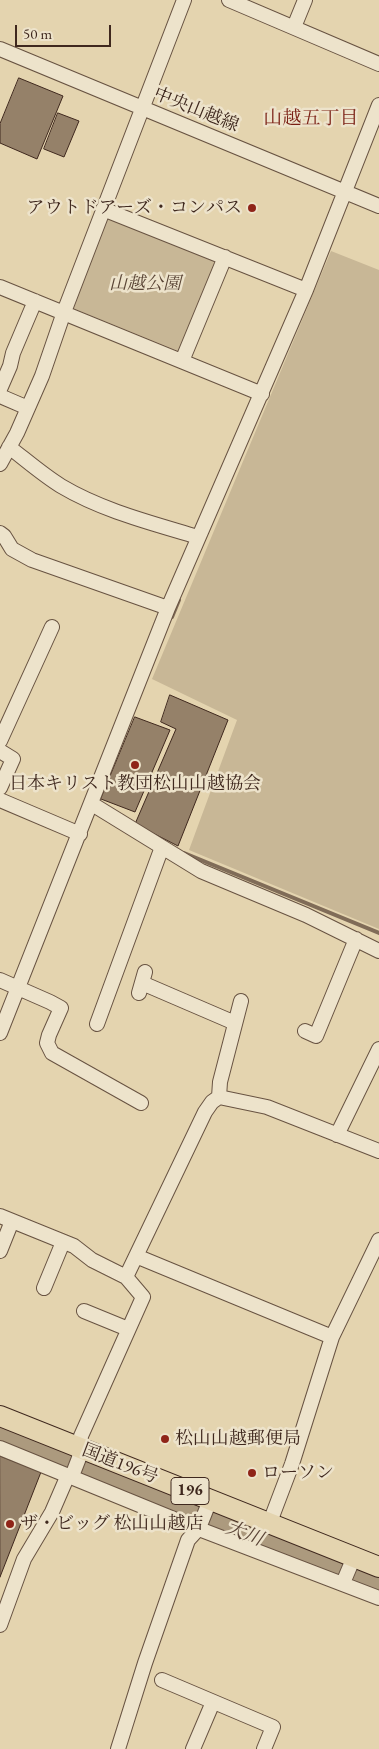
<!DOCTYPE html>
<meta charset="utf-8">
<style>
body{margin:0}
#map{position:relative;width:379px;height:1749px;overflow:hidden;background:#e4d4af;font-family:"EB Garamond",serif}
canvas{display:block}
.scale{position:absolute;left:15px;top:25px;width:96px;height:22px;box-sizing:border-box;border:2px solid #3f281e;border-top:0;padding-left:6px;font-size:15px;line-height:18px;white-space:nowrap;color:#3f281e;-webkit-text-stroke:4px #ede3cb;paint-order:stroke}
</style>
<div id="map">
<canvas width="379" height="1749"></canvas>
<div class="scale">50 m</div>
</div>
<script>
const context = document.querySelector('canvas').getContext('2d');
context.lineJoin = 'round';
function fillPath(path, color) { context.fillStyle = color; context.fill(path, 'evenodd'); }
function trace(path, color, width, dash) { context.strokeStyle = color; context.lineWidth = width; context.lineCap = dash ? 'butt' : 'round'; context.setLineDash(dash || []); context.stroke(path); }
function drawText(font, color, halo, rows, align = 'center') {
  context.font = font + ' "EB Garamond","Noto Serif JP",serif'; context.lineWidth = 5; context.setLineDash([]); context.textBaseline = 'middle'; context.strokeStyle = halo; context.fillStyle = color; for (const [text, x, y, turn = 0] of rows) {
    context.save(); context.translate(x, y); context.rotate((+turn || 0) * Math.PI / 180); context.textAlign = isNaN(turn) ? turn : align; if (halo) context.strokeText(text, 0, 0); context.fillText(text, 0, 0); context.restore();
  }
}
fillPath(new Path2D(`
 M106,215L220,260L181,352L70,307Z
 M331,251L379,270V929L189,850L237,720L152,679Z`), '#c8b796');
trace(new Path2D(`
 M172,617L179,600
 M184,853L379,933`), '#806c58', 4);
trace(new Path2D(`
 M0,1434L214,1523L330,1565L379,1586`), '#ac9a7e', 24);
const building = new Path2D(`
 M19,78L63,96L37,159L0,143V124Z
 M58,113L79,121L64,157L44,149Z
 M170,695L228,720L178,846L135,824L176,729L161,722Z
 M135,717L170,730L135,812L101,799Z
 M0,1456L41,1472L0,1577Z`);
fillPath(building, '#958169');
trace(building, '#3f281e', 1);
const minor = new Path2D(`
 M229,0L379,64
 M294,27L305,0
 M0,49L379,206
 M103,209L306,290
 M0,287L262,394
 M182,361L225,257
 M0,389L10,366L13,353L35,301
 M0,396L28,408
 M9,447C26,460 43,475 61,486C103,511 152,523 198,537
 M0,464L17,433L42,376L64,312L184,0
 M0,533L4,536L12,549L32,560L168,608
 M0,741L52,627
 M0,751L13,759L0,788
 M0,800L80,834
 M92,804L201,871L306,915L379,951
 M0,980L50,1002L61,1008L49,1035L47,1043L52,1053L141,1103
 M142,983L235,1023
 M139,993L145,972
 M97,1024L162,847
 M305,1031L316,1036L356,939
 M0,1033L168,608L306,290L379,105
 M219,1097L220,1082L241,1001
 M337,1135L379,1049
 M0,1216L74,1246L92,1260L126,1277
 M0,1251L12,1221
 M136,1256L332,1337
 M44,1288L63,1242
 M84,1311L128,1329
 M0,1448L186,1524L379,1598
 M72,1476L79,1458L81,1436L143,1297L126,1277L205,1112L212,1102L219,1097L267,1107L379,1151
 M270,1522L292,1464L332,1337L379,1240
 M343,1583L354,1557
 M0,1625L24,1559L52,1512L68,1475
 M162,1680L273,1727L264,1749
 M118,1749L145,1663L188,1540L199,1528L210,1500
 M193,1749L213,1702`);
const highway = new Path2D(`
 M0,1416L379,1567`);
trace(minor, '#685342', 16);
trace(highway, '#3f281e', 22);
trace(minor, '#ede3cb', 14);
trace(highway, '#e4d4af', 20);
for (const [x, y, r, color] of [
 [252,208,5,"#8f2418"],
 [135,765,5,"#8f2418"],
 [165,1439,5,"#8f2418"],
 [252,1473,5,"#8f2418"],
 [10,1524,5,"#8f2418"]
]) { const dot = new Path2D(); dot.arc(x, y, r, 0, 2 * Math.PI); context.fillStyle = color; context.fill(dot); trace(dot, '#ede3cb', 2); }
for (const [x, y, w] of [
 [190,1491,38]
]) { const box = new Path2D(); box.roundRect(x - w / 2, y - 13.5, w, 27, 4); context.fillStyle = '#ede3cb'; context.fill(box); trace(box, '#3f281e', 1); }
drawText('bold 16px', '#3f281e', null, [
 ["196",190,1491]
]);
drawText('18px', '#3f281e', '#ede3cb', [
 ["中央山越線",196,110,22],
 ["国道196号",120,1464,21]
]);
drawText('18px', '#3f281e', '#ede3cb', [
 ["アウトドアーズ・コンパス",242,208,"right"],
 ["日本キリスト教団松山山越協会",135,784,"center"],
 ["松山山越郵便局",175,1439],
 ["ローソン",262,1473],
 ["ザ・ビッグ 松山山越店",20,1524]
], 'left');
drawText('italic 18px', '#5a4536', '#ede3cb', [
 ["山越公園",145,284]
]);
drawText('19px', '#7a1f14', '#ede3cb', [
 ["山越五丁目",311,119]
]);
drawText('italic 19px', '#5a4436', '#ede3cb', [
 ["大川",244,1534,21]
]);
</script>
